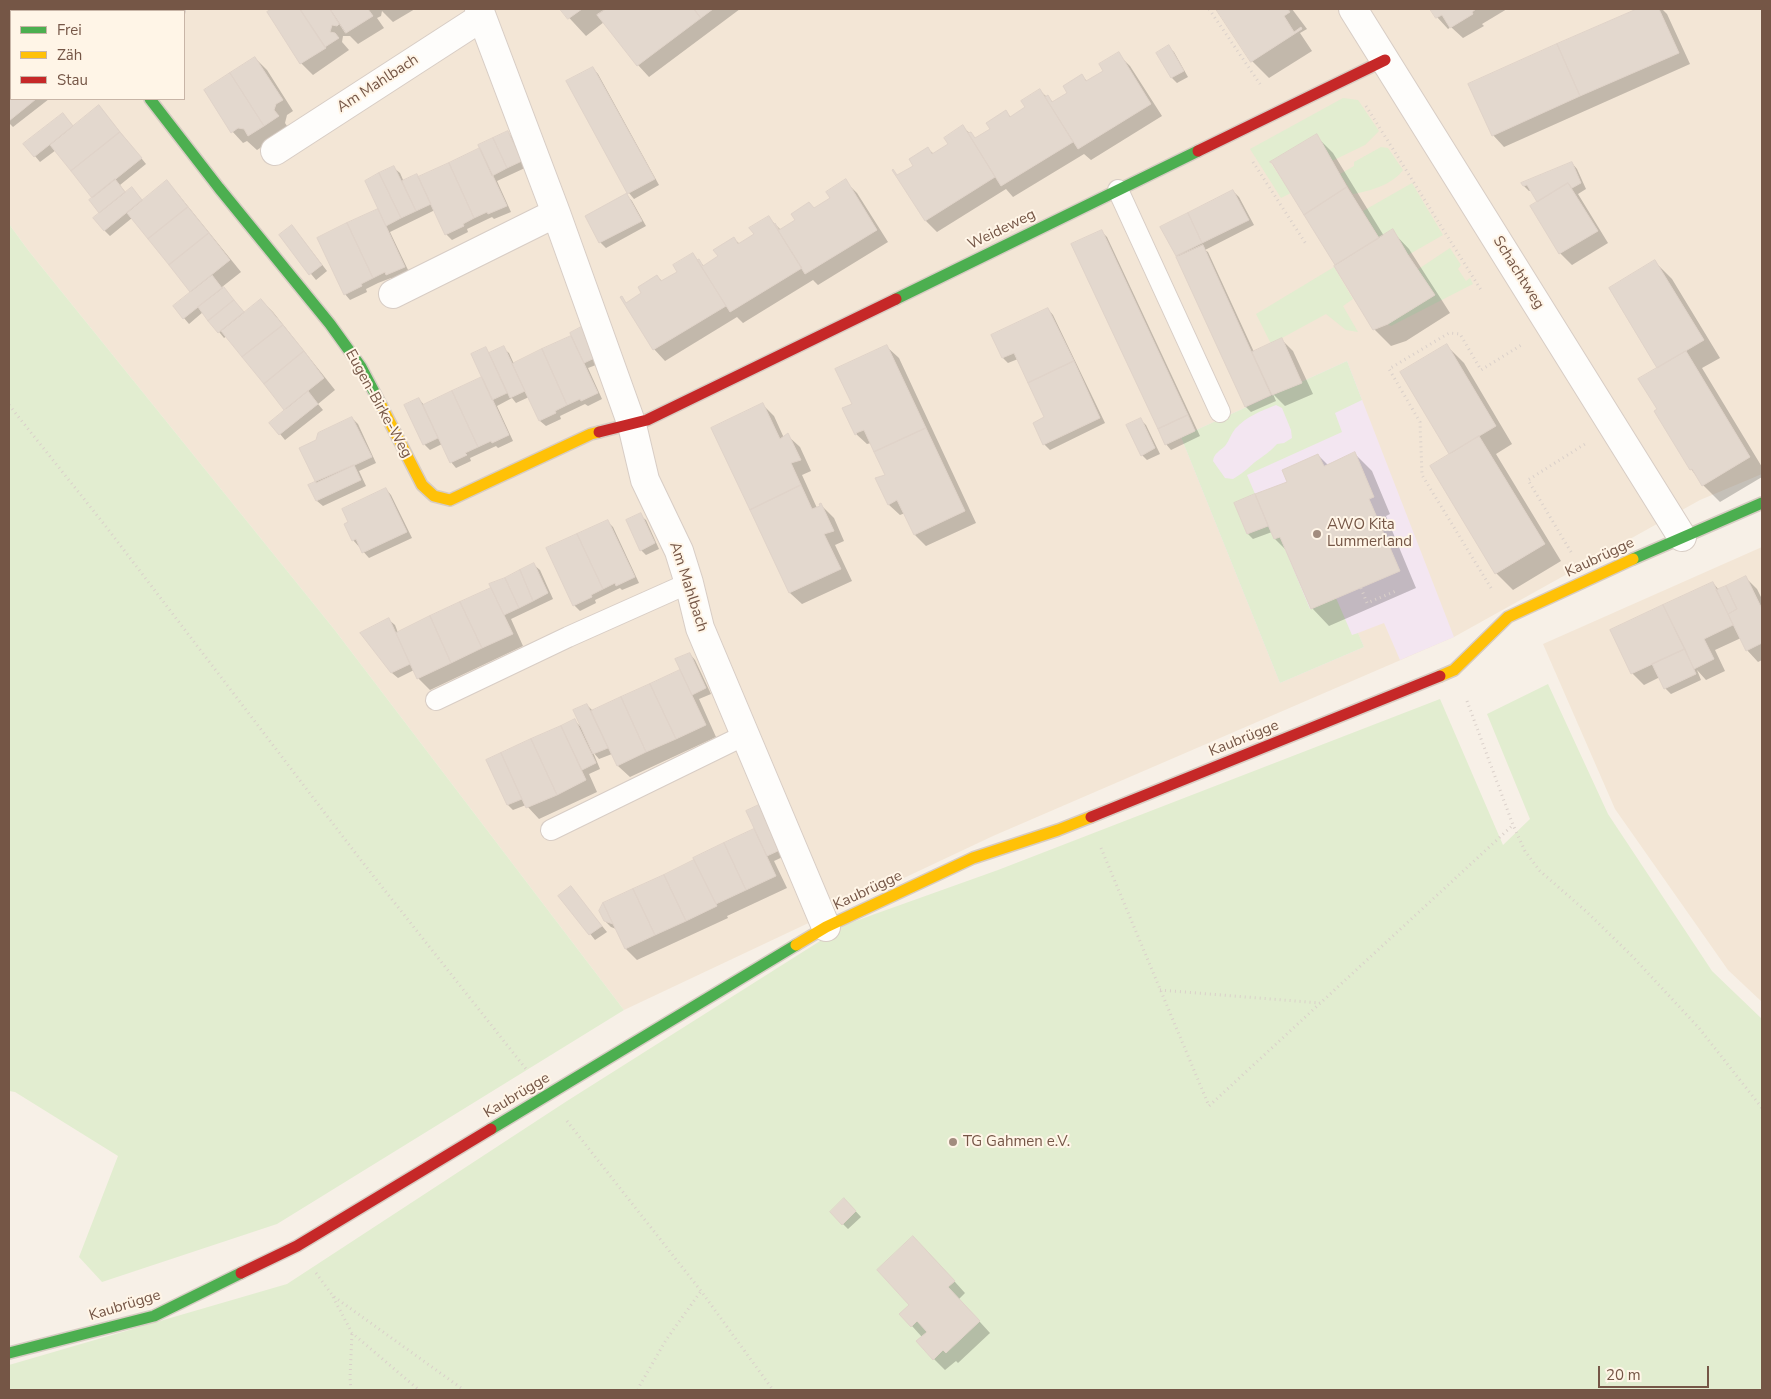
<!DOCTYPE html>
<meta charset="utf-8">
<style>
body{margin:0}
#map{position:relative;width:1771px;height:1399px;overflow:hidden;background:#f7f0e7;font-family:"Nunito Sans",sans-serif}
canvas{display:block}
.frame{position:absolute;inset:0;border:10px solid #755646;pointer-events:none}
.legend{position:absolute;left:10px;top:10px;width:175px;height:90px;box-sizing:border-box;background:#fff5e7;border:1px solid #c8b5a7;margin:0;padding:6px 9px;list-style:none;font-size:15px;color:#755646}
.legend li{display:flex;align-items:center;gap:10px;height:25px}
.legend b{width:25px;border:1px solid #c8b5a7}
.scale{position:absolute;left:1598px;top:1366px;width:111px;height:22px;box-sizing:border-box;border:2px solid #755646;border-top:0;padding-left:6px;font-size:15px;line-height:18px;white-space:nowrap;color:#755646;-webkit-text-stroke:4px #fff5e7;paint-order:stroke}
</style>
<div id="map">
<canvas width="1771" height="1399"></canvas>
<div class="frame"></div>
<ul class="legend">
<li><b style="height:6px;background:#4caf50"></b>Frei</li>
<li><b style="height:6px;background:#ffc107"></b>Zäh</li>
<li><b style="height:6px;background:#c62828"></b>Stau</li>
</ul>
<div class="scale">20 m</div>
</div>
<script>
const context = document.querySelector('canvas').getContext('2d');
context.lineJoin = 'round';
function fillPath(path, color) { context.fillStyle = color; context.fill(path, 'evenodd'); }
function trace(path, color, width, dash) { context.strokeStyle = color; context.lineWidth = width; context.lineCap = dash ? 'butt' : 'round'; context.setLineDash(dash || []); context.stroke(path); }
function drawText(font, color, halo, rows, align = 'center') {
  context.font = font + ' "Nunito Sans",sans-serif'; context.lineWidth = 4; context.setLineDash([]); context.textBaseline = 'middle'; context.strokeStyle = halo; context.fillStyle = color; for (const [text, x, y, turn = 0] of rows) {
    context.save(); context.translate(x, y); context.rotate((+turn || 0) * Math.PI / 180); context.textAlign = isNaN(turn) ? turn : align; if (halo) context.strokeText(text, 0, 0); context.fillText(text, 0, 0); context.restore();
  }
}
fillPath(new Path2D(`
 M9,9H1762V474L1700,500L1454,637L993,836L624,1010L334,629L28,250L9,224ZM11,11H184V99H11Z
 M1762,547V1002L1728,970L1615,809L1543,644Z`), '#f3e6d6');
fillPath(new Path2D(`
 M1347,361L1454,637L1400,660L1384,623L1358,633L1364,647L1280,683L1181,437Z`), '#f3e6f1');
fillPath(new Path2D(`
 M1343,98L1358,100L1379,131L1365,145L1332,161L1317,134L1270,162L1291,193L1281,198L1250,149Z
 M1381,147L1388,148L1403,170C1392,185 1370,191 1353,194L1340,174L1354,166V162Z
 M1412,183L1443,235L1408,255L1393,229L1379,238L1363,211Z
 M9,224L28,250L334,629L624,1010L277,1224L102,1282L79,1257L118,1156L15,1092L9,1091Z
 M1450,248L1461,265L1458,269L1466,281L1470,278L1473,284L1391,326L1388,324L1435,295L1417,270Z
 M1334,267L1353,299L1343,306L1358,332L1346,330L1326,314L1271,344L1256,314Z
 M1347,361L1362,400L1335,413L1342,432L1247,475L1255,494L1235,503L1247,534L1268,526L1274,539L1280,537L1310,609L1336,598L1352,635L1358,633L1364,647L1280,683L1181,437ZM1276,405L1282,408L1291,430L1292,438L1284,443L1277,444C1271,451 1263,456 1255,462C1248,468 1242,474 1233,479L1225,478L1213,461C1214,453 1220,451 1225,446C1229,441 1231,434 1235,429C1247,416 1261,411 1276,405Z
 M1548,684L1608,814L1712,971L1762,1019V1390H9V1365L287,1284L567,1101L847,924L998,870L1440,699L1503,845L1530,819L1487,714Z`), '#e2edd0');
fillPath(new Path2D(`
 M274,9H415L393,22L382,11L381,16L377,18L384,28L358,44L350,36H343L342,42L349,50L313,75L301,63L269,12Z
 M561,9H740L649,77L638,65L604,22L586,36Z
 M1218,9H1292L1307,29L1300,33L1312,51L1269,78L1252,61Z
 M1432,9H1507L1482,24L1484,26L1463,38L1451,27L1448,29L1437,17Z
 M1640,9H1662L1667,14L1690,64L1504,147L1493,135L1470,84Z
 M11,12V95L9,92V14Z
 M1169,47L1174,52L1188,77L1177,83L1172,78Z
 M1118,54L1130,66L1162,116L1091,160L1084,154L1013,197L1006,189L937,232L926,221L898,176L915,166L928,149L934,154L949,145L963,127L976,139L992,130L1005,112L1011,117L1027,108L1040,91L1053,102L1069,93L1082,76L1088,82L1104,71Z
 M255,58L267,70L293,111L287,115L285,123L289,129L257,150L247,141L243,143L232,131Z
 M593,68L598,74L659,185L634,199L629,193L568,82Z
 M11,99H49L13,127L9,123V101Z
 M99,106L146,164L120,185L126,193L137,194L143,201L167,182L178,194L241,272L222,287L245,313L261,300L273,312L335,390L318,404L323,410L285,440L271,423L287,410L227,336L224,338L203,312L189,324L174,306L192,292L132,218L110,236L104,230L101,213L91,200L94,198L56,150L40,162L25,144L68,120L74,127Z
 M508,133L513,138L527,167L497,181L511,212L494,219L492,217L467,229L468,232L452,240L446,234L435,210L390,232L409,272L393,280L391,278L378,283L366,289L367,292L350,300L345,294L318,238L379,209L394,168L400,173L404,182L419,178L478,151Z
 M1316,136L1333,153L1384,236L1392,231L1409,249L1450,313L1406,341L1391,346L1374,329L1273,162Z
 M1572,163L1577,169L1586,189L1578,194L1608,243L1572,265L1560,253L1532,190L1529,191L1524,186Z
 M845,181L857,193L888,242L818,285L813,280L743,323L737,317L665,361L654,349L643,293L657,276L663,282L678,272L692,254L704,266L719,257L734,239L740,244L755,234L768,217L781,230L832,199Z
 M1233,191L1239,197L1254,225L1205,250L1208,252L1254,352L1282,340L1293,351L1313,394L1285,406L1273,394L1276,401L1251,412L1246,407L1177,255Z
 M627,195L632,201L646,226L606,248L600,242L586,217Z
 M1101,231L1107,237L1200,436L1171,450L1166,444Z
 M297,232L327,271L316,280L280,236Z
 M1655,262L1672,279L1720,358L1702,368L1762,467V477L1720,502L1703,485L1691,469L1658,409L1659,369Z
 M1048,309L1053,315L1105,423L1050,450L1044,444L1046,418L1018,359L1008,363L1003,358Z
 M572,336L604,362L588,368L602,399L588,406L585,404L560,416L561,419L546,426L540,421L529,397L516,403L512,398L497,406L513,441L498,448L496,446L470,458L471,461L456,468L451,462L442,444L430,450L424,444L419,399L424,405L483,378L486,349L490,354L503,348L509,353L514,364Z
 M1447,346L1464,363L1512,444L1496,454L1561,561L1513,590L1496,573L1451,454L1402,373Z
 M887,347L899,358L976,523L926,546L915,535L905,513L900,515L888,504L887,476L871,443L867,444L855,433L854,405Z
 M763,405L774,416L784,438L788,436L800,447L811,471L802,475L817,508L822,506L834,518L844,541L835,545L852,581L802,604L790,593Z
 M352,418L358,424L376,463L359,471L366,486L323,506L317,501L310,486L316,482L317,441Z
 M1141,420L1146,425L1160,454L1147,460L1142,455Z
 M1355,454L1372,471L1390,514L1386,516L1416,588L1329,626L1312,608L1286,550L1275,539L1272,532L1253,539L1248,534L1236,503L1288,482L1318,455L1328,465Z
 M386,489L391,495L412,538L369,558L353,540L346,525Z
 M640,515L646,520L659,549L646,555L641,550Z
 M607,521L613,527L639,583L622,590L620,588L595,600L596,603L580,611L574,605Z
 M534,565L540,570L553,599L511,619L523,646L430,690L418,678L414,670L398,678L392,673L389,620L395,625L398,633L493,588Z
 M1746,578L1757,589L1762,599V660L1758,662L1747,650L1741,638L1715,650L1725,671L1706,680L1697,670L1701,680L1671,694L1665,688L1660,677L1644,685L1632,673L1713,583L1719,590Z
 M690,654L695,660L711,694L699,699L716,737L630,777L618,766L612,754L599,759L593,752L600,769L589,774L597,792L539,819L526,805L513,810L508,805L487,761L575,721L581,727L587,705L593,711L680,671L684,675Z
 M754,831L787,855L774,861L787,888L727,916L728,918L637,960L626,949L616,929L611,927L605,921L603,904L696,861Z
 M571,888L607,932L595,940L560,896Z
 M850,1205L861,1217L848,1229L843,1224Z
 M925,1249L965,1293L959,1299L990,1333L958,1363L956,1361L945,1370L934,1359L922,1337L912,1326L911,1305Z`), '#0003');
const building = new Path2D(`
 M14,9H22L24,11H11V54L9,56V13Z
 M272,9H300L326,48L300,64L267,12Z
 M300,9H330L339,24L337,26L332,25L330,32L335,33L339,38L325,47Z
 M330,9H368L373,16L346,33Z
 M560,9H582L568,19Z
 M606,9H694L701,18L637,66L597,15Z
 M694,9H713L701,18Z
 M1216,9H1288L1290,12L1284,16L1294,32L1301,27L1302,29L1251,62Z
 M1430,9H1476L1472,12L1473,14L1450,28L1442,15L1436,18Z
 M1637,9H1659L1679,53L1580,96L1557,44Z
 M1557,44L1580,96L1492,136L1468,84Z
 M1169,45L1184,71L1171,78L1156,53Z
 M1119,52L1151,104L1078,149L1045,97L1048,95L1052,102L1067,93L1063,86L1082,74L1086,81L1103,71L1099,64Z
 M11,54V97L9,94V56Z
 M255,57L283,100L276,104L274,110L279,116L264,126L230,73Z
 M593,67L655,179L627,194L642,221L599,243L585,216L627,193L566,81Z
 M230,73L264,126L248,136L244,129L238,128L231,133L204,90Z
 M1040,89L1073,142L1001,186L968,133L971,132L975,138L990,129L986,123L1006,110L1010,117L1025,107L1021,101Z
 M11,97V99H36L9,121V99Z
 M99,105L120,132L71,171L50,145Z
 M63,113L73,126L34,157L23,144Z
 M963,125L995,177L925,221L892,170L893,169L897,175L913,166L909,159L928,147L932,154L948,144L944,138Z
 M508,131L522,161L507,168L493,138Z
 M120,132L142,158L92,198L71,171Z
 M1317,134L1347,187L1304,215L1272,163L1270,162Z
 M493,138L507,168L492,176L478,145Z
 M480,148L507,206L488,214L487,212L474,218L449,163Z
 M1572,162L1581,183L1572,188L1568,183L1537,202L1527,185L1523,186L1521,183Z
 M449,163L474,218L463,224L464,226L445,235L418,177Z
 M394,166L416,211L401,218L379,173Z
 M379,173L401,218L386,226L365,181Z
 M417,174L431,204L416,211L402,181Z
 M115,179L125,192L99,213L89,200Z
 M846,179L877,230L805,274L774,224L775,223L779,230L795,220L791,214L809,202L814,208L830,198L826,192Z
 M167,180L188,207L148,239L127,213Z
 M1568,183L1598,231L1559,254L1530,206Z
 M132,187L142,200L104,231L93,218Z
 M1347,187L1379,238L1335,265L1304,215Z
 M1233,190L1249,220L1202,243L1188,213Z
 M188,207L209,233L169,265L148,239Z
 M378,209L405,267L386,275L385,272L373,278L347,223Z
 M1188,213L1202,243L1176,256L1160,227Z
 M769,216L802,268L730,312L697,260L699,259L703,266L718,256L713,250L734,237L738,244L754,234L749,228Z
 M347,223L373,278L361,284L362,286L344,295L317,238Z
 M292,225L322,265L309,275L279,235Z
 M1393,229L1408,255L1435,295L1388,324L1373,330L1334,266Z
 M1102,230L1188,415L1158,429L1071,244Z
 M209,233L230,260L190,292L169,265Z
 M1203,245L1271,395L1245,407L1176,257Z
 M693,253L726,306L653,350L620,297L622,296L626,303L641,293L638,287L657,275L661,281L677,272L673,265Z
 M1655,260L1704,340L1657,368L1609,288Z
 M212,275L222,288L183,319L173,306Z
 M224,287L234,300L208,321L198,307Z
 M261,299L283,325L242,357L221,331Z
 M234,300L244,312L218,333L208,321Z
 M1048,308L1074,361L1028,383L1014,353L1002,358L991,335Z
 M283,325L304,351L264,384L242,357Z
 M585,325L599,356L584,363L570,333Z
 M571,336L598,393L581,401L580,399L567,405L542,349Z
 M1282,338L1302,383L1272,395L1252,352Z
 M1447,344L1496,426L1449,454L1400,372Z
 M887,345L926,428L874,452L864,430L856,433L857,434L855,435L842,408L852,404L835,369Z
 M504,346L525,391L510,398L489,353Z
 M486,347L507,393L492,400L471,354Z
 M542,349L567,405L555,411L556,413L539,421L512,364Z
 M304,351L324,378L284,410L264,384Z
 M1686,351L1750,457L1702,486L1692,469L1690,470L1654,411L1657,409L1638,379Z
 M1074,361L1100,418L1043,445L1033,423L1044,417L1028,383Z
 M482,377L509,435L492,443L491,441L478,447L452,391Z
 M308,391L318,404L279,435L269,423Z
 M452,391L478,447L465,453L467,455L450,463L423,405Z
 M419,398L438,438L423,445L404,405Z
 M763,403L780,439L788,433L801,460L791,463L801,485L750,510L711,428Z
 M1188,415L1195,431L1165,445L1158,429Z
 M352,417L372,457L316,483L299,448L316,440L318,433Z
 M1141,418L1155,448L1141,456L1126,425Z
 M926,428L965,511L914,535L897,500L888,505L875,478L885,475L874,452Z
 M1479,436L1545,544L1495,574L1430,466Z
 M1355,452L1374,497L1369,499L1400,571L1311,609L1280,537L1274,539L1255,494L1287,482L1282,470L1318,454L1324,466Z
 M354,465L361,480L316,501L308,485Z
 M801,485L812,509L820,506L819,504L821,503L834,531L824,534L841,569L789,593L750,510Z
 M386,488L407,532L362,553L356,539L352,541L344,524L348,522L342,509Z
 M1255,494L1268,526L1247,534L1234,503Z
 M641,513L655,543L640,551L626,520Z
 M608,520L635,577L616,586L615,583L603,589L577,534Z
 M577,534L603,589L591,595L592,597L573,606L546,548Z
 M534,563L548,593L533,601L520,570Z
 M520,570L533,601L519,608L505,578Z
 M1746,576L1762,609V643L1746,651L1728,614L1737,609L1726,586Z
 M505,578L519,608L504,615L489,584Z
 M1713,582L1733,625L1704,639L1714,659L1694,669L1663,605Z
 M1726,586L1737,609L1728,614L1716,590Z
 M491,588L513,634L482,648L460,602Z
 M460,602L482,648L451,663L430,616Z
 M1663,605L1685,649L1631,674L1610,630Z
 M430,616L451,663L417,679L396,633Z
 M389,618L410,664L391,673L360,633Z
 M1685,649L1696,674L1664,689L1652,664Z
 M690,653L706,688L692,695L675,659Z
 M680,670L706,725L676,739L650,684Z
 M650,684L676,739L646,752L621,697Z
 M621,697L646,752L617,766L591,711Z
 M587,704L608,748L593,754L573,710Z
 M575,719L596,763L582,770L561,726Z
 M561,726L586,780L557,795L531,739Z
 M531,739L557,795L526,808L501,753Z
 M501,753L522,799L507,805L486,760Z
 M761,804L782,849L767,856L746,811Z
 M754,829L776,876L746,890L724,843Z
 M724,843L746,890L716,904L693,858Z
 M694,860L717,906L686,921L664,875Z
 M664,875L686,921L655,935L633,889Z
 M571,886L602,926L589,935L558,896Z
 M633,889L655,935L625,949L603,903Z
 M603,903L613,924L604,921L599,911Z
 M844,1198L856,1211L842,1225L830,1212Z
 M913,1236L955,1281L948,1287L980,1321L946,1353L943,1350L933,1360L916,1341L927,1332L917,1321L911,1327L899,1314L909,1305L877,1270Z`);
fillPath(building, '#e3d8ce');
trace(building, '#e0d3c9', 1);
const lane = new Path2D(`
 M1118,190L1220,412
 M436,700L568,637L689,583
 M551,830L745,735`);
const street = new Path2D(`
 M77,9L79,11
 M479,9L556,213L632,425L645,480L679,551L689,583L700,628L826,927
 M1353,9L1682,537
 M168,11L171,9
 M275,151L482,17
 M393,294L556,213`);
const fast = new Path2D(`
 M150,99L219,188L330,324L361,367L381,405
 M896,299L1198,151
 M1633,559L1762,503
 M491,1129L796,945
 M9,1353L154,1316L241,1273`);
const slow = new Path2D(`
 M381,405L422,485L434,496L450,500L591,434L599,432
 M1440,676L1454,670L1508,617L1633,559
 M796,945L826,927L973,858L1058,830L1091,817`);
const jam = new Path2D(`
 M1198,151L1385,60
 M599,432L647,420L896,299
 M1091,817L1440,676
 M241,1273L297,1246L491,1129`);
trace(lane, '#d8cdc5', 22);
trace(street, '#d8cdc5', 30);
trace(fast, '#d7ccc3', 14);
trace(slow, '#d7ccc3', 14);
trace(jam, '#d7ccc3', 14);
trace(new Path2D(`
 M1209,9L1260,84
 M1366,106L1481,290
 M1253,162L1306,244
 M9,405L104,524L360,859L526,1069
 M1571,552L1528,480L1585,444
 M1361,588L1367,603L1396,591
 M1491,588L1422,475L1420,422L1389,369L1449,333L1460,334L1481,370L1523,344
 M1467,701L1513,825L1525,851L1540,871L1588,913L1633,957L1699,1028L1762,1108
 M1101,848L1209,1106L1513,825
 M1160,990L1320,1003
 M567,1121L701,1291L773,1390
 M316,1273L333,1296L464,1390
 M333,1297L352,1333L419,1390
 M351,1390L350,1378L352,1333
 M638,1390L640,1385L666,1340L701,1291`), '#dad0ca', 3, [1, 4]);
trace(lane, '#fefdfb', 20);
trace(street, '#fefdfb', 28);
trace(fast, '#4caf50', 11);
trace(slow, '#ffc107', 11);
trace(jam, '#c62828', 11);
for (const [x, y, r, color] of [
 [1317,534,5,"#a28c7e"],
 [953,1142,5,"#a28c7e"]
]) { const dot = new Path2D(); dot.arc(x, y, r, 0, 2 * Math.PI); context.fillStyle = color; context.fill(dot); trace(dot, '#fff5e7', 2); }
drawText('15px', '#755646', '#fff5e7', [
 ["Am Mahlbach",378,84,-33],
 ["Weideweg",1002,230,-26],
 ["Schachtweg",1518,273,58],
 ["Eugen-Birke-Weg",378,404,61],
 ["Kaubrügge",1600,558,-25],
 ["Am Mahlbach",688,587,72],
 ["Kaubrügge",1244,739,-22],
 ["Kaubrügge",868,891,-25],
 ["Kaubrügge",517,1096,-31],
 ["Kaubrügge",125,1306,-17]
]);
drawText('15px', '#755646', '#fff5e7', [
 ["AWO Kita",1327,525],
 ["Lummerland",1327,542],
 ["TG Gahmen e.V.",963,1142]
], 'left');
</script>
